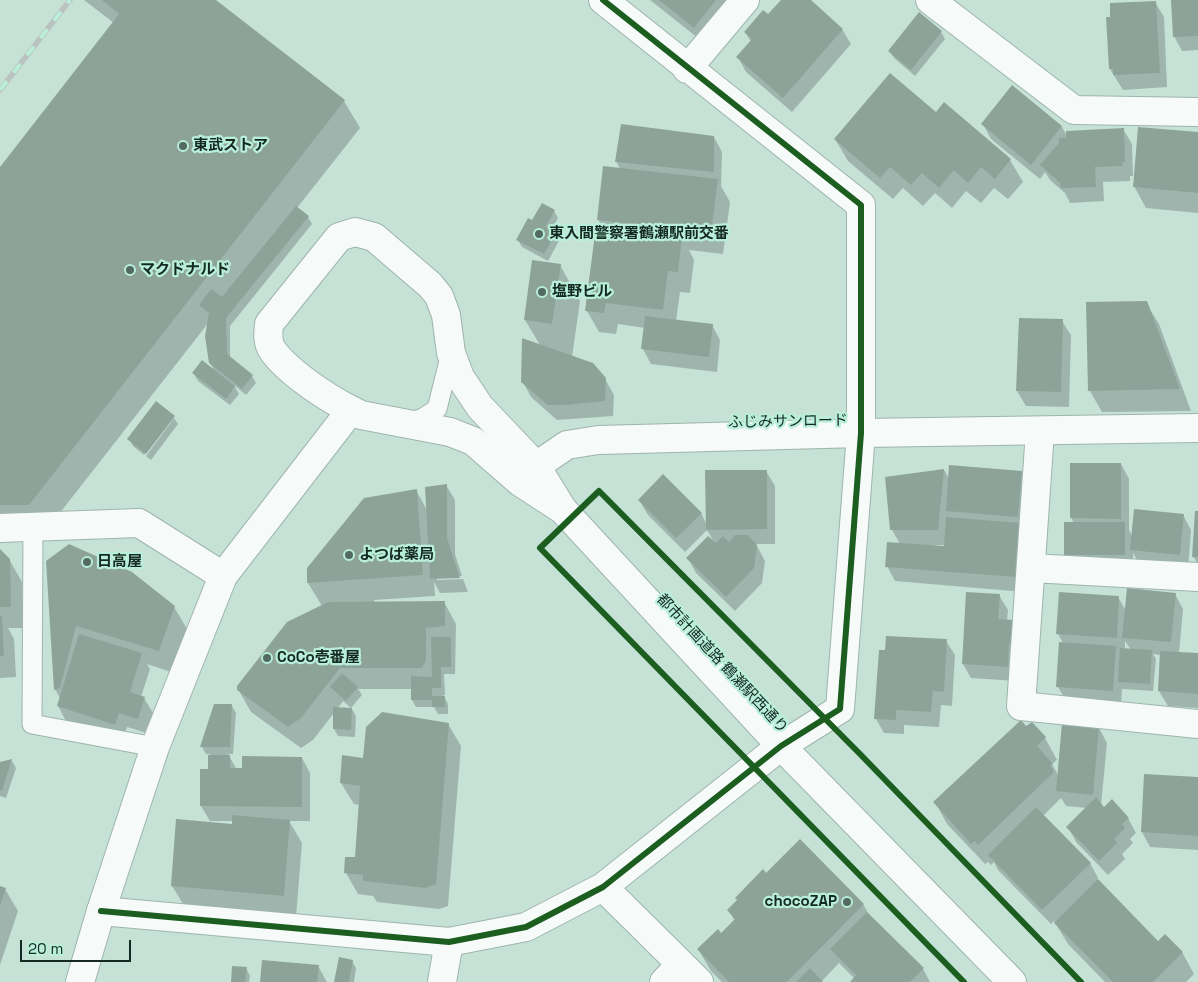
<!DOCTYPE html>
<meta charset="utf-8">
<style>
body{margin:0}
#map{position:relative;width:1198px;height:982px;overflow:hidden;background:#c6e2d7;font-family:"Space Grotesk",sans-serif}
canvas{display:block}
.scale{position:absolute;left:20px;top:940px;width:111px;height:22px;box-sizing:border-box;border:2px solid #142922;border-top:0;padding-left:6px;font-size:15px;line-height:18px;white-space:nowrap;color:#142922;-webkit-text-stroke:4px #b9efda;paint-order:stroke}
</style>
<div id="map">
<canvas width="1198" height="982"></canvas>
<div class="scale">20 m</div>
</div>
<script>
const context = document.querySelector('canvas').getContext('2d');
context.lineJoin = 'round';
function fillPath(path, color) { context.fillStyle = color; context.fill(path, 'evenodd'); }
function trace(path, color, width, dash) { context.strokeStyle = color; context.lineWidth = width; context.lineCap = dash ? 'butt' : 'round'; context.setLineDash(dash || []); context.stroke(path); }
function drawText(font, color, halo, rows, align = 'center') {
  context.font = font + ' "Space Grotesk","Noto Sans JP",sans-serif'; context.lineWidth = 4.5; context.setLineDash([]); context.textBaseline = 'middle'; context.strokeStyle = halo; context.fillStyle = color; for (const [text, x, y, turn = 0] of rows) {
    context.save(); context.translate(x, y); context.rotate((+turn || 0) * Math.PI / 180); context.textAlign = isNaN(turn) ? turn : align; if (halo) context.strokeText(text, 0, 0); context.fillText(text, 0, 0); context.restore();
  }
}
fillPath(new Path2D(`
 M84,0H215L344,101L360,128L297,208L308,217L312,224L230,326V358L252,376L256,383L246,395L234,385L239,394L230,405L198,381L194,374L216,373L210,363L209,322L45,532H0V169L114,23Z
 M650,0H731L703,42Z
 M782,0H809L842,29L851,44L792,112L746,72L738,57L751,42L745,32L768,16Z
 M1172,0H1198V50L1182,51L1174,36Z
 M1155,2L1164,17L1167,87L1123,90L1110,69Z
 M941,32L945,39L915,76L894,58L889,51Z
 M1012,87L1062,127L1067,136L1123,129L1132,144L1133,176H1130V181L1103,182L1104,201L1070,203L1065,193L1050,180L1045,172L1040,179L991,139L983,124Z
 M944,104L1010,160L1023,182L1008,199L994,188L981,203L966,191L952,208L935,193L923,206L903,188L893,199L848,161L835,139L936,113Z
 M1198,134V213L1146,208L1134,186Z
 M714,137L722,152L721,186L730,202L723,254L689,250L694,260L690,293L680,292L676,321L712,325L720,340L717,372L651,364L643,349L645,328L618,324L616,334L599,332L587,311L603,229L598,219L620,169L616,161Z
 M554,211L558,218L551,232L559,241L548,261L522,247L518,240L533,222Z
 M560,265L580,301L572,357L605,379L614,395L613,416L557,420L531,397L523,382L540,345L525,320Z
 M1146,303L1159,324L1191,411L1102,412L1090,391Z
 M1062,321L1071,335L1069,407L1026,406L1017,391Z
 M156,403L174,418H172L144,455L133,446L129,439Z
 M174,418L178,424L151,460L146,456Z
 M1121,464L1129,479V530L1133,537L1183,515L1191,530L1188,570L1140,565L1133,553V570H1074L1065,555L1074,523L1071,518Z
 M944,470L950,480L1021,472L1030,487L1024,592L895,581L887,566L900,544L892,530ZM934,545H945V548L934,547Z
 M766,471L775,486V544H756L765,561L762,583L735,611L696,573L688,558L714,542L707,530L685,552L648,515L639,500L701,513L707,525Z
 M446,485L455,500V554L462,576L437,577V580L463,579L468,592L440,593L434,582L435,596L374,600L375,603L444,602L456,624L455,674H444L445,695H443L448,704V714H438L434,707H416L412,700V689H358L362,695L351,708L343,701L338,708L352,709L356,716L355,737L338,736L334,729V713L313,740L301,748L251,712L238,689L322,606L308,583L416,490L427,510Z
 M1198,513V564L1193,556Z
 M0,551L9,559L22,582L23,628H8L14,639L16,677L0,678Z
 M47,561L174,607L187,629L171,672L147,664L150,669L141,697L144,698L153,713L147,733L127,727L123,739L66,721L58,706L60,698L55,689Z
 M1175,594L1183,609L1179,653L1198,655V708L1168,706L1159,691L1161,655L1153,654L1156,659L1153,691L1122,689L1121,705L1066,701L1058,687L1063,643L1058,634L1118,597L1126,611ZM1125,641L1131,650H1125Z
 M999,595L1008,610L1007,621H1013L1016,681L971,678L963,664Z
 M946,641L955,655L952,706L941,705L939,727L904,725V734L884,733L876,719Z
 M215,706H232L236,713L233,754H228L237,770L302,758L310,773V821H289L302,843L296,917L185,907L172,886L233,825V821H210L201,806L210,770V754H206L202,747Z
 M448,724L461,746L448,906L439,909L377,902L373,896L358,894L346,873L356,858L360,805L354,804L341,783L364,759Z
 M1032,724L1045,738L1057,760L1052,764L1058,775L1099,728L1107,743L1101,805L1104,809L1128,818L1136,833L1130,839L1133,843L1122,854L1125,859L1108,875L1076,842L1068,827L1087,808L1066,806L1061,798L1043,816L1090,863L1098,878L1097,880L1158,943L1182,952L1194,974L1186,982H1105L1068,944L1054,921L1051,924L998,870L994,862L991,865L988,862L985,864L947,824L935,802Z
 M12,761L16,768L6,798L0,796V764Z
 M1198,778V850L1150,847L1142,832Z
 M766,874L863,904L871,918L923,969L930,982H852L855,979L839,963L821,982H722L711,971L698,949L721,934L735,921L728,910Z
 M0,887L5,889L18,911L0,965Z
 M352,961L356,968L354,982H336Z
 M318,966L327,982H261Z
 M246,968L250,976L249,982H232Z`), '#0003');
fillPath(new Path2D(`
 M102,0H216L345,100L29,505H0V167L119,14Z
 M659,0H716L694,28Z
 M781,0H811L843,29L783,98L736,57L752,39L744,32L763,10L768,14Z
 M1171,0H1198V36L1173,37Z
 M1156,1L1160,73L1113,75V69H1109L1106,17H1110V3Z
 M919,12L942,31L911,70L888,51Z
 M890,73L936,112L944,102L1011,159L995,179L981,167L968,183L954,170L939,188L922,173L911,185L890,167L880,178L834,139Z
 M1012,85L1062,126L1031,165L981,124Z
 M621,124L714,136V172L615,162Z
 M1138,127L1198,132V193L1133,187Z
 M1124,128L1125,162H1122L1123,166L1095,167L1096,187L1061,188L1060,183L1040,165L1059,143V138H1066V131Z
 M603,166L718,179L711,233L597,220Z
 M542,203L555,210L545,227L556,233L544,254L516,240L528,218L532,220Z
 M296,206L309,216L226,318L227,354L253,375L242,389L209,363L205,336L209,313L199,305L211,289L222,297Z
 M596,226L682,237L678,272L668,271L663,310L606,303L604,313L585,311Z
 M532,260L561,264L552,324L524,320Z
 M1147,301L1180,389L1088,391L1086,302Z
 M645,316L713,324L709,357L641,349Z
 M1019,318L1063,319L1061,392L1016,391Z
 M522,338L593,363L606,378L605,401L566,405H548L521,382Z
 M202,360L235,386L226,399L192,373Z
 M156,401L175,416L146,454L127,439Z
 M1070,463H1121V519L1070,518Z
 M949,465L1022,471L1018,517L946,511Z
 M944,469L938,530H890L885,477Z
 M705,470H767V529L706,530Z
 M663,474L702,513L676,538L638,500Z
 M447,484V538L460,578L430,579L425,487Z
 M417,489L423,575L307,583V568L364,498Z
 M1134,509L1184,514L1180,555L1130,550Z
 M1195,511H1198V557H1192Z
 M946,517L1020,523L1016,577L885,567L887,542L944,546Z
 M1064,522H1125V555H1064Z
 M735,535H748L757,545L754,568L726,597L686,558L708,536L716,543L723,536L729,542Z
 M69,544L132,572L175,606L159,651L76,626L60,688L54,690L46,561Z
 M0,549L10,559L11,607H0Z
 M1127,588L1176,593L1171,642L1122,638Z
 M966,592L1000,594L998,619L1014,620L1013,643H1009L1008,667L962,664Z
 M1059,592L1119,596L1117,638L1056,634Z
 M445,601V626L426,628V660L422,668H340L301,718L288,727L237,690V686L287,622L328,602Z
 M0,616H2L4,656H0Z
 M79,634L142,653L130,692L145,697L138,719L119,713L115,725L57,706Z
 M886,636L947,639L944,692L933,691L931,712L896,710V720L874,719L879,650H885Z
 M431,637H451V667H441V688H432V696H445V707H432V700H411V676L432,677Z
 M1059,642L1116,646L1113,691L1056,687Z
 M1120,648L1152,650L1150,684L1118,682Z
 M1160,651L1198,653V694L1158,691Z
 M342,673L358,687L346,701L330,687Z
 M214,704H232L230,747H200Z
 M333,707L352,708L351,730L333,729Z
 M382,712L449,723L436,884L426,888L363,881V875L344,873L345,857H355L360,786L340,783L342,755L363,758L366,727Z
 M1021,720L1026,726L1032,722L1046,737L1037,746L1053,764L1050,766L1053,769V773L978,845L975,841L971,844L933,802Z
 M1062,723L1099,727L1093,795L1056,791Z
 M208,755H230V768H242V756L302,757V807L200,806V769H208Z
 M12,759L2,791L0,790V762Z
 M1144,774L1198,777V836L1141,832Z
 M1096,797L1104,807L1112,799L1129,818L1122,824L1125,828L1114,839L1117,843L1099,861L1066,827Z
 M1036,807L1091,863L1042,910L988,855Z
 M232,815L290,820L284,896L171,886L176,819L232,824Z
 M800,839L864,904L787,982H729L697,949L718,929L721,933L735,919L727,910L737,900L735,898L763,869L766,873Z
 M1098,879L1158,941L1165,934L1183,952L1153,982H1113L1054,923Z
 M0,886L6,888L0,906Z
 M867,912L924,968L910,982H850L856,975L830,949Z
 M339,957L353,960L349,982H334Z
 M262,960L319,965L317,982H260Z
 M232,966L247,967L245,982H231Z
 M810,968L823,982H796Z`), '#8da39a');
const lane = new Path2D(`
 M409,423L423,418L437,409L451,353
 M33,527L32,724L155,747`);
const street = new Path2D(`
 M930,0L1074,110L1198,112
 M687,69L745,0
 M355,232L374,237L430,285L439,296L446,315L451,353L460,377L480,407L536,466L563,510L520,482L473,441L450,432L361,415L351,410C327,398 288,372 273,351C267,343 268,333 269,324L339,237Z
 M1040,431L1021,706L1198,724
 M0,528L139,523L223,576
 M1031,568L1198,577
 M603,887L699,982
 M101,911L449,942L526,927L603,887L781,746L840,709L861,433V205L603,0
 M442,982L449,942
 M664,982L681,964`);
const secondary = new Path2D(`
 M536,466L567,445L598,440L861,433L1198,428
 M563,510L781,746L1012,982
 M80,982L101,911L155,747L223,576L351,410`);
trace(lane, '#9eb4ac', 21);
trace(street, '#9eb4ac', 30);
trace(secondary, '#9eb4ac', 30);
trace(lane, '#f6fbf9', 19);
trace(street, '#f6fbf9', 28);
trace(secondary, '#f6fbf9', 28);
const rail = new Path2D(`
 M0,90L70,0`);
trace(rail, '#bac3bf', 5.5);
trace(rail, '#b9efda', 4, [11]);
trace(new Path2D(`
 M101,911L449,942L526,927L603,887L781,746L840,709L861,433V205L603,0
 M964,982L540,548L599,491L860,754L1081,982`), '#1b5e20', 6);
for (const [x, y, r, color] of [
 [183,146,5,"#526a61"],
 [539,234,5,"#526a61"],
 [130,270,5,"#526a61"],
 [542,292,5,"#526a61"],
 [349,555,5,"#526a61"],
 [87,562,5,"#526a61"],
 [267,658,5,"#526a61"],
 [847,902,5,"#526a61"]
]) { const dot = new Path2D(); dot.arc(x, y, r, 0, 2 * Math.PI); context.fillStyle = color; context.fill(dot); trace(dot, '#b9efda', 2); }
drawText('bold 15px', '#142922', '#b9efda', [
 ["東武ストア",193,146],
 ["東入間警察署鶴瀬駅前交番",549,234],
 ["マクドナルド",140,270],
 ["塩野ビル",552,292],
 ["よつば薬局",359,555],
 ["日高屋",97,562],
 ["CoCo壱番屋",277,658],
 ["chocoZAP",837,902,"right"]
], 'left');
drawText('15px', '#142922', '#b9efda', [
 ["ふじみサンロード",788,422,-1],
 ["都市計画道路 鶴瀬駅西通り",722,664,47]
]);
</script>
